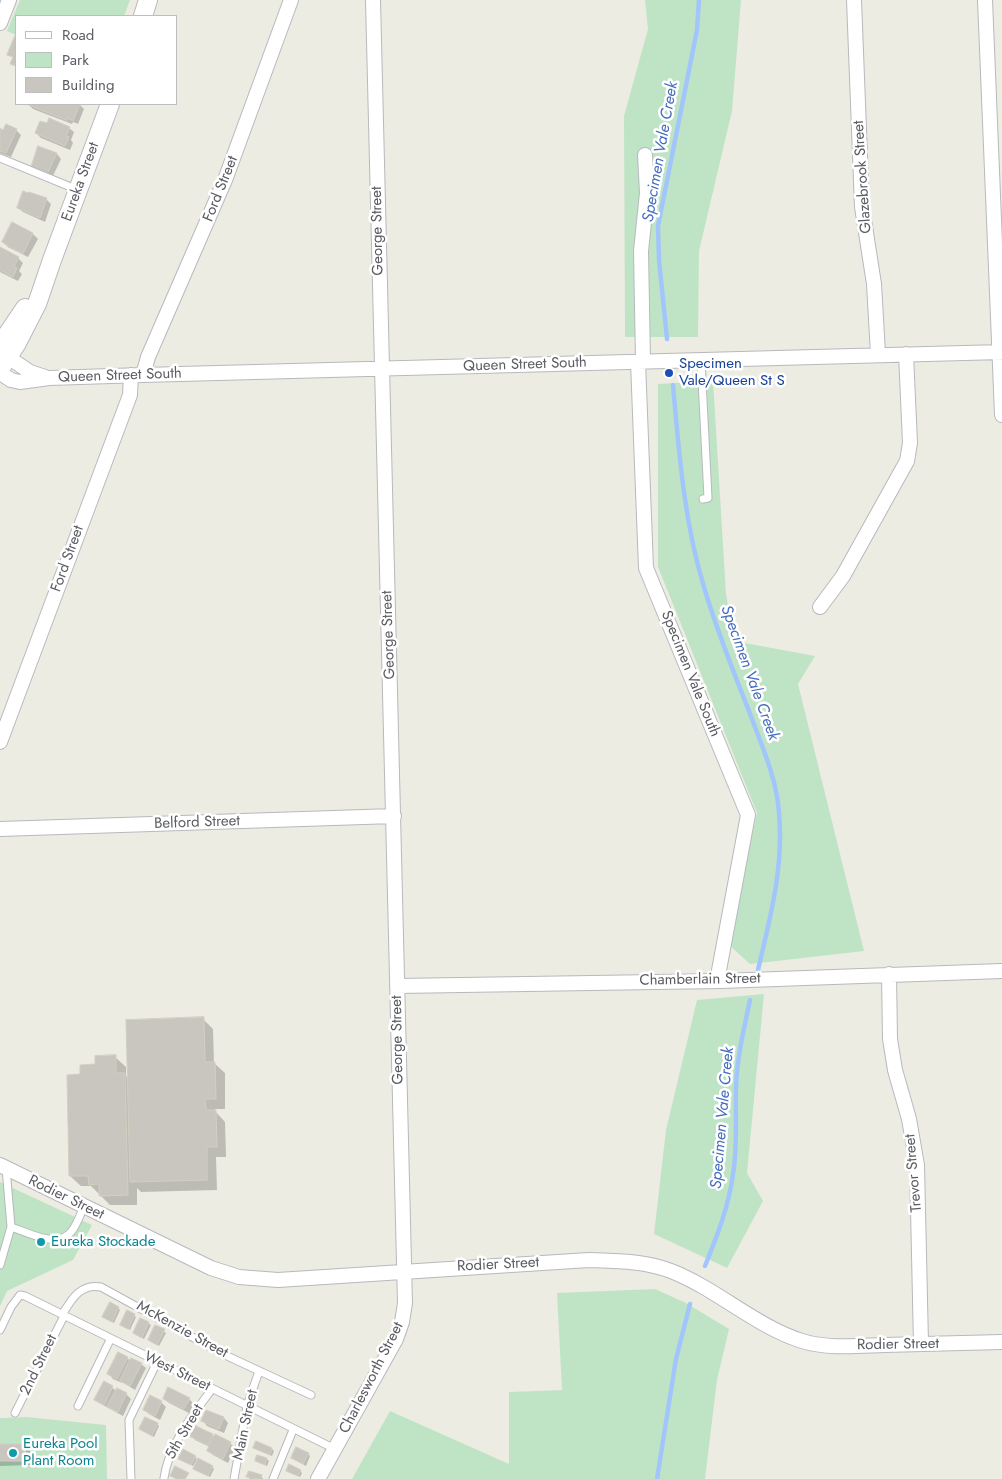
<!DOCTYPE html>
<style>
body{margin:0}
#map{position:relative;width:1002px;height:1479px;overflow:hidden;background:#edece2;font-family:Jost,sans-serif}
canvas{display:block}
.legend{position:absolute;left:15px;top:15px;width:162px;height:90px;box-sizing:border-box;background:#fff;border:1px solid #bdbec0;margin:0;padding:6px 9px;list-style:none;font-size:15px;color:#5a5c62}
.legend li{display:flex;align-items:center;gap:10px;height:25px}
.legend b{width:25px;border:1px solid #bdbec0}
</style>
<div id="map">
<canvas width="1002" height="1479"></canvas>
<ul class="legend">
<li><b style="height:6px;background:#fff"></b>Road</li>
<li><b style="height:14px;background:#bfe4c5"></b>Park</li>
<li><b style="height:14px;background:#c8c6bf"></b>Building</li>
</ul>
</div>
<script>
const context = document.querySelector('canvas').getContext('2d');
context.lineJoin = 'round';
function fillPath(path, color) { context.fillStyle = color; context.fill(path, 'evenodd'); }
function trace(path, color, width, dash) { context.strokeStyle = color; context.lineWidth = width; context.lineCap = dash ? 'butt' : 'round'; context.setLineDash(dash || []); context.stroke(path); }
function drawText(font, color, halo, rows, align = 'center') {
  context.font = font + ' Jost,sans-serif'; context.lineWidth = 5; context.setLineDash([]); context.textBaseline = 'middle'; context.strokeStyle = halo; context.fillStyle = color; for (const [text, x, y, turn = 0] of rows) {
    context.save(); context.translate(x, y); context.rotate((+turn || 0) * Math.PI / 180); context.textAlign = isNaN(turn) ? turn : align; if (halo) context.strokeText(text, 0, 0); context.fillText(text, 0, 0); context.restore();
  }
}
fillPath(new Path2D(`
 M20,0H130L124,16H16V35L7,31Z
 M645,0H741L732,111L699,251L698,337H625L624,116L648,29Z
 M713,381L726,594L734,641L815,656L798,684L864,951L750,964L728,944L757,813L658,567V384Z
 M764,994L747,1173L763,1201L727,1268L654,1234L666,1130L697,1000Z
 M0,1182L92,1225L73,1260L7,1291L0,1306Z
 M655,1289L686,1303L729,1329L717,1380L705,1479H352L390,1411L509,1464V1392L562,1390L557,1293Z
 M26,1417L106,1425L107,1479H0V1418Z`), '#bfe4c5');
fillPath(new Path2D(`
 M28,104H79L84,109L78,124L73,122L72,124L33,109Z
 M69,128L74,132L71,140L73,143L70,150L41,138L36,133Z
 M0,130L4,131L16,130L21,135L11,157L0,153Z
 M38,147L57,154L61,159L52,178L37,172Z
 M46,199L51,204L45,222L23,212L18,208Z
 M13,224L33,234L38,239L28,257L8,247L3,242Z
 M0,249L18,258L23,263L19,271L22,274L18,281L0,272Z
 M203,1019L213,1029L214,1063L225,1073V1109H215V1111L225,1122L226,1157H216L217,1190L141,1192L137,1188V1205H110L91,1186H81L70,1176L81,1075L96,1065L115,1057L126,1067V1076L129,1079Z
 M118,1308L120,1310L114,1323L106,1319Z
 M128,1312L136,1317L130,1330L121,1325Z
 M141,1319L151,1325L144,1339L136,1335Z
 M156,1326L166,1333L159,1346L149,1340Z
 M127,1358L131,1361L141,1364L146,1368L135,1390L122,1382V1383L113,1379L109,1374Z
 M104,1383L117,1391V1390L126,1394L131,1399L123,1416L101,1404L96,1400Z
 M164,1399H189L194,1404L189,1413L169,1403Z
 M161,1402L166,1407L160,1420L149,1414L144,1409Z
 M207,1411L224,1418L228,1423L224,1433L207,1426L203,1421Z
 M157,1424L159,1426L154,1437L143,1431Z
 M195,1426L215,1437L216,1436L230,1443L235,1448L228,1463L213,1455L209,1451L210,1447L195,1440L191,1435Z
 M0,1445H25L30,1450V1465L0,1466Z
 M254,1448L272,1449L274,1451L272,1456Z
 M308,1454L310,1456L306,1466L292,1458Z
 M195,1457L197,1459L193,1466L182,1460Z
 M258,1457L267,1459L269,1461L267,1466L257,1461Z
 M212,1467L214,1469L210,1477L197,1471Z
 M300,1471L302,1473L300,1477L289,1472Z
 M261,1476L263,1479H250L248,1477Z`), '#0003');
trace(new Path2D(`
 M667,339L659,260L658,226L697,30L699,0
 M673,385C679,452 684,522 704,587C717,632 735,675 752,719C763,749 777,780 779,813C784,867 770,918 758,970
 M705,1266C717,1236 729,1206 733,1174C738,1145 735,1116 736,1087C737,1057 744,1029 750,1000
 M657,1479L676,1359L690,1304`), '#a2c6fc', 4.5);
const building = new Path2D(`
 M15,36H16V66L10,64L13,57L7,55Z
 M27,104H80L73,121L68,118L67,120Z
 M49,118L70,127L66,136L69,137L65,146L35,133L40,121L47,123Z
 M6,124L17,129L6,153L0,151V128L3,130Z
 M38,146L57,153L47,174L31,168Z
 M23,191L28,193L29,192L47,198L40,218L17,208Z
 M12,222L33,233L23,254L2,242Z
 M0,247L19,257L14,267L17,268L13,277L0,270Z
 M204,1017L205,1062H215L216,1099H205L206,1110H216L217,1147H207V1180L130,1182L126,1020Z
 M116,1055V1073H125L128,1195L99,1196V1184L89,1185L88,1176H69L67,1075L80,1074V1065L95,1064V1056Z
 M110,1302L119,1307L112,1322L102,1317Z
 M127,1310L135,1314L128,1329L120,1325Z
 M140,1318L149,1322L142,1338L133,1333Z
 M155,1325L165,1329L157,1345L148,1340Z
 M118,1352L128,1357L117,1379L107,1374Z
 M131,1358L142,1363L130,1386L120,1381Z
 M104,1381L113,1386L104,1405L94,1400Z
 M168,1387L190,1398L184,1409L163,1399Z
 M117,1388L127,1393L118,1412L107,1407Z
 M150,1395L162,1401L155,1416L143,1410Z
 M206,1410L224,1417L219,1429L201,1421Z
 M145,1417L158,1423L152,1436L139,1429Z
 M194,1425L213,1434L208,1445L189,1436Z
 M215,1434L231,1442L223,1459L207,1451Z
 M256,1441L272,1448L270,1455L253,1448Z
 M0,1444H25L26,1461H0Z
 M296,1447L309,1453L303,1464L291,1458Z
 M183,1449L196,1456L191,1465L178,1459Z
 M257,1455L267,1458L265,1465L255,1461Z
 M198,1458L213,1466L208,1476L193,1469Z
 M289,1464L301,1470L298,1476L286,1471Z
 M175,1466L189,1473L185,1479H177L170,1476Z
 M249,1471L262,1475L260,1479L246,1477Z`);
fillPath(building, '#c8c6bf');
trace(building, '#d1cfc0', 1);
const service = new Path2D(`
 M0,158L78,190
 M701,360L708,498L703,499
 M6,1168L11,1227C27,1232 57,1249 71,1232C77,1225 80,1215 84,1206
 M0,1265L11,1227
 M62,1315C71,1300 80,1283 101,1287L225,1355L311,1395
 M0,1330L11,1307L20,1295L25,1296L335,1449
 M78,1406L110,1340
 M15,1413L64,1316
 M164,1478C169,1444 192,1416 212,1389
 M131,1479L129,1420L157,1362
 M234,1479L247,1406L259,1371
 M273,1479L293,1430`);
const minor = new Path2D(`
 M854,0L862,207L874,284L878,354
 M985,0L1002,415
 M0,23L9,0
 M8,357L30,372L45,377
 M643,361L641,251L647,193L645,155
 M638,362L646,568L748,815L717,981
 M0,373L11,380L20,382L49,378L143,375L1002,352
 M143,375L148,357L225,180L291,0
 M820,607L843,576L907,461L910,443L906,354
 M0,742L130,395L131,375
 M0,829L394,816
 M889,974L890,1039L895,1070L909,1119L917,1165L921,1344
 M397,986L721,981L1002,971
 M0,1165L211,1268L239,1277L278,1280L589,1260C617,1261 645,1261 671,1271C717,1289 755,1326 802,1341C828,1349 857,1346 884,1345C924,1344 963,1343 1002,1342
 M318,1479L396,1339L402,1322L405,1303L373,0`);
const tertiary = new Path2D(`
 M143,16L148,0
 M0,345L25,308
 M0,369L17,343L37,304L52,260L110,104`);
trace(service, '#b7b9be', 9);
trace(minor, '#b7b9be', 16);
trace(tertiary, '#b7b9be', 20);
trace(service, '#fff', 7);
trace(minor, '#fff', 14);
trace(tertiary, '#fff', 18);
for (const [x, y, r, color] of [
 [669,373,5,"#1a4fb4"],
 [41,1242,5,"#0f9aa8"],
 [13,1453,5,"#0f9aa8"]
]) { const dot = new Path2D(); dot.arc(x, y, r, 0, 2 * Math.PI); context.fillStyle = color; context.fill(dot); trace(dot, '#fff', 2); }
drawText('15px', '#5a5c62', '#fff', [
 ["Glazebrook Street",863,177,-94],
 ["Eureka Street",81,182,-70],
 ["Ford Street",221,189,-68],
 ["George Street",378,231,-91],
 ["Queen Street South",525,365,-2],
 ["Queen Street South",120,376,-2],
 ["Ford Street",68,559,-70],
 ["George Street",389,635,-92],
 ["Specimen Vale South",690,674,68],
 ["Belford Street",197,823,-2],
 ["Chamberlain Street",700,980,-1],
 ["George Street",398,1040,-91],
 ["Trevor Street",914,1173,-95],
 ["Rodier Street",66,1198,26],
 ["Rodier Street",498,1265,-3],
 ["McKenzie Street",182,1330,29],
 ["Rodier Street",898,1345,-1],
 ["2nd Street",39,1365,-64],
 ["West Street",177,1372,26],
 ["Charlesworth Street",372,1378,-63],
 ["Main Street",246,1425,-78],
 ["5th Street",185,1432,-60]
]);
drawText('15px', '#164399', '#fff', [
 ["Specimen",679,364],
 ["Vale/Queen St S",679,381]
], 'left');
drawText('15px', '#0d838f', '#fff', [
 ["Eureka Stockade",51,1242],
 ["Eureka Pool",23,1444],
 ["Plant Room",23,1461]
], 'left');
drawText('italic 16px', '#466dbe', '#fff', [
 ["Specimen Vale Creek",661,152,-80],
 ["Specimen Vale Creek",749,673,70],
 ["Specimen Vale Creek",723,1118,-85]
]);
</script>
